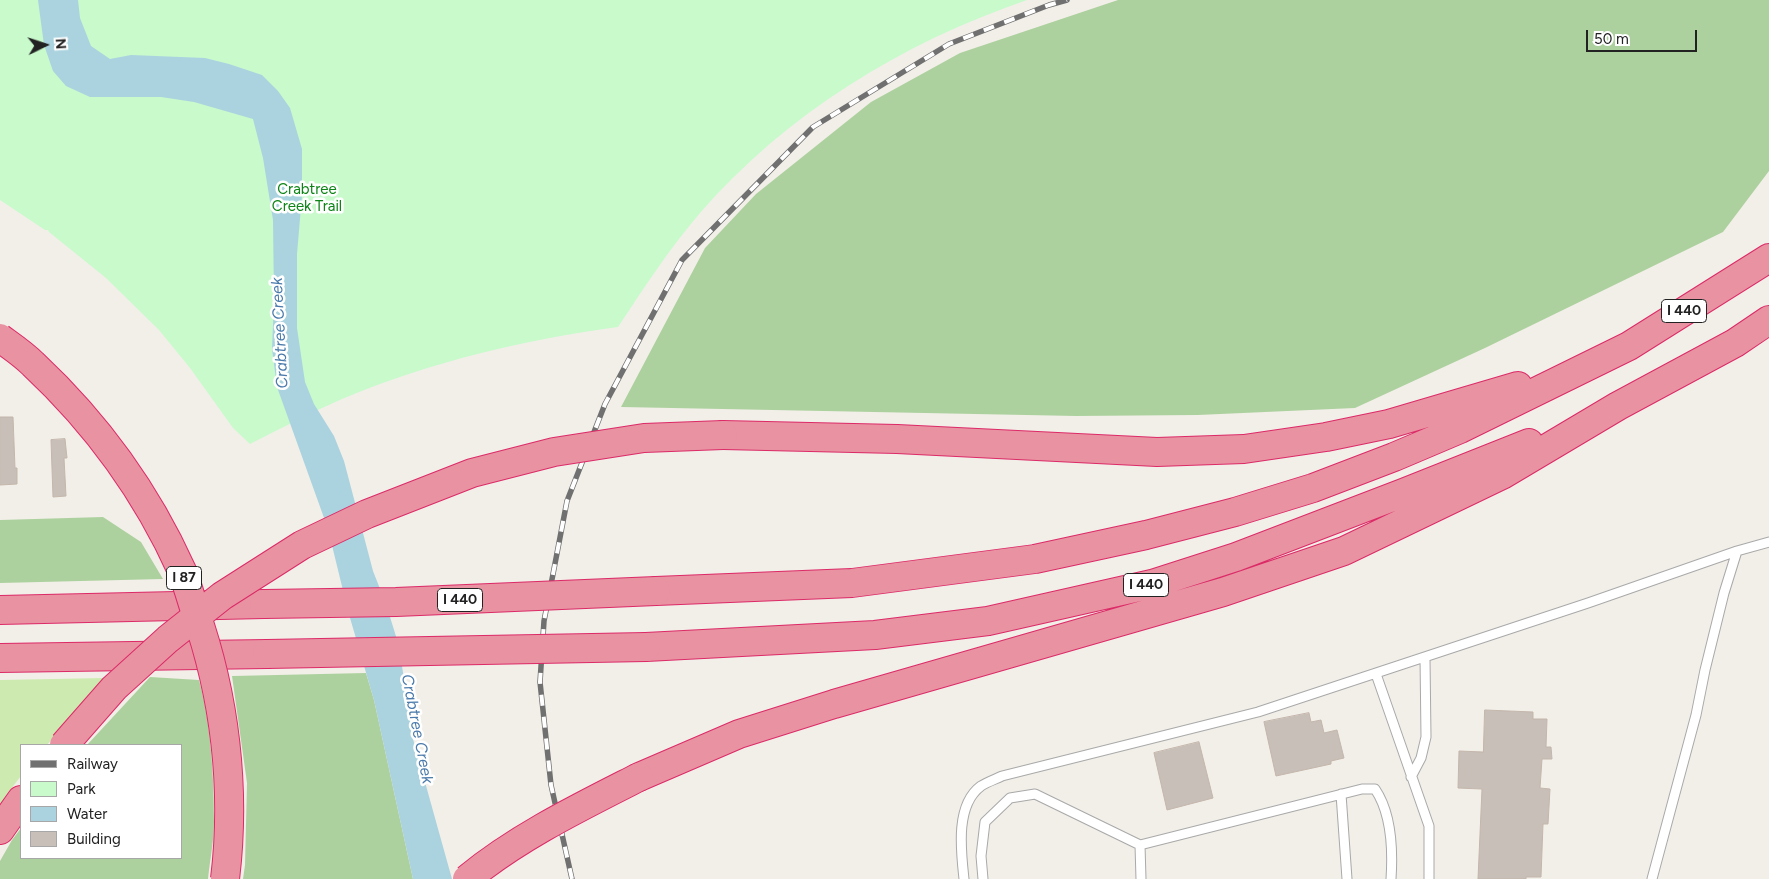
<!DOCTYPE html>
<style>
body{margin:0}
#map{position:relative;width:1769px;height:879px;overflow:hidden;background:#f2efe9;font-family:Figtree,sans-serif}
canvas{display:block}
.legend{position:absolute;left:20px;top:744px;width:162px;height:115px;box-sizing:border-box;background:#fff;border:1px solid #a7a7a7;margin:0;padding:6px 9px;list-style:none;font-size:15px;color:#222}
.legend li{display:flex;align-items:center;gap:10px;height:25px}
.legend b{width:25px;border:1px solid #a7a7a7}
.north{position:absolute;left:20px;top:20px;width:50px;height:50px;-webkit-text-stroke:4px #fff;paint-order:stroke;rotate:86deg;font-size:14px;font-weight:700;line-height:20px;text-align:center;color:#222}
.north::after{content:'';display:block;margin:auto;width:18px;height:22px;background:#222;clip-path:polygon(50% 0,100% 100%,50% 72%,0 100%)}
.scale{position:absolute;left:1586px;top:30px;width:111px;height:22px;box-sizing:border-box;border:2px solid #222;border-top:0;padding-left:6px;font-size:15px;line-height:18px;white-space:nowrap;color:#222;-webkit-text-stroke:4px #fff;paint-order:stroke}
</style>
<div id="map">
<canvas width="1769" height="879"></canvas>
<ul class="legend">
<li><b style="height:6px;background:#707070"></b>Railway</li>
<li><b style="height:14px;background:#c8facc"></b>Park</li>
<li><b style="height:14px;background:#aad3df"></b>Water</li>
<li><b style="height:14px;background:#c7bfb8"></b>Building</li>
</ul>
<div class="north">N</div>
<div class="scale">50 m</div>
</div>
<script>
const context = document.querySelector('canvas').getContext('2d');
context.lineJoin = 'round';
function fillPath(path, color) { context.fillStyle = color; context.fill(path, 'evenodd'); }
function trace(path, color, width, dash) { context.strokeStyle = color; context.lineWidth = width; context.lineCap = dash ? 'butt' : 'round'; context.setLineDash(dash || []); context.stroke(path); }
function drawText(font, color, halo, rows, align = 'center') {
  context.font = font + ' Figtree,sans-serif'; context.lineWidth = 5; context.setLineDash([]); context.textBaseline = 'middle'; context.strokeStyle = halo; context.fillStyle = color; for (const [text, x, y, turn = 0] of rows) {
    context.save(); context.translate(x, y); context.rotate((+turn || 0) * Math.PI / 180); context.textAlign = isNaN(turn) ? turn : align; if (halo) context.strokeText(text, 0, 0); context.fillText(text, 0, 0); context.restore();
  }
}
fillPath(new Path2D(`
 M104,678L47,745H21V776L7,794L0,806V680Z`), '#cdebb0');
fillPath(new Path2D(`
 M1118,0H1769V171L1723,232L1485,348L1355,408L1198,415L1076,416L621,407L705,248L756,194L871,102L960,53Z
 M103,517L141,542L163,579L0,583V520Z
 M366,673L374,700L413,879H243L245,865L247,783L232,676Z
 M150,677L199,680C211,723 214,777 214,822C214,840 210,860 208,879H0V861L12,840L21,828V858H181V745H87Z`), '#add19e');
fillPath(new Path2D(`
 M0,0H1027C902,43 787,113 700,213C669,249 644,288 618,327C523,340 430,362 342,399C310,413 280,429 250,444L233,428L190,368L159,330L106,278L49,232L48,230H45L0,200Z`), '#c8facc');
fillPath(new Path2D(`
 M38,0H78L80,18L91,46L110,59L131,55L205,58L229,64L262,75L278,91L290,108L302,149V195L297,254V328L305,382L314,404L334,436L344,461L373,571L386,604L399,646L413,739L452,879H413L374,700L348,611L328,529L277,387L272,349L274,300L273,220L263,158L253,119L194,102L161,97H90L66,86L53,71L44,45Z`), '#aad3df');
const building = new Path2D(`
 M0,417H13L15,468H17V484L0,485Z
 M65,439L67,458H64L66,496L53,497L51,440Z
 M1485,710L1533,712V719H1547L1546,747H1551L1552,759H1542L1540,788L1550,789L1548,824H1543L1541,877H1526V879H1478L1482,789L1458,788L1459,751L1483,752Z
 M1309,713L1311,722L1321,720L1324,733L1337,730L1344,758L1331,761V764L1276,776L1264,722Z
 M1199,742L1213,798L1167,810L1154,753Z`);
fillPath(building, '#c7bfb8');
trace(building, '#c4b6ab', 1);
const service = new Path2D(`
 M1376,674L1429,826V879
 M1411,777L1421,758L1426,737L1425,658
 M1341,794L1347,879
 M1140,845L1141,879
 M964,879C961,851 955,805 981,786C987,782 996,779 1002,776L1258,712L1588,603L1737,551L1769,542
 M983,879L981,856L985,822L1010,798L1035,794L1140,845L1362,789H1375C1392,814 1393,849 1391,879
 M1652,879L1696,715L1705,670L1724,593L1737,551`);
const motorway = new Path2D(`
 M723,435L897,439L1157,452L1244,449L1326,437L1389,424L1518,386
 M656,591L852,583L1035,559L1146,535L1235,512L1313,488L1394,457L1460,429L1629,346L1769,258
 M0,610L264,604
 M646,647L875,635L988,621L1152,584L1236,557L1403,493L1529,443
 M0,658L267,654
 M639,777L739,734L834,704L1223,592L1344,551L1502,475L1618,406L1735,343L1769,320
 M0,830L21,800`);
trace(service, '#a9a9a9', 11);
trace(motorway, '#dc2a67', 30);
trace(service, '#fff', 9);
trace(motorway, '#e892a2', 28);
const rail = new Path2D(`
 M572,879L551,785L540,682L544,621L567,501L605,404L682,260L813,127L949,44L1049,5L1067,0`);
trace(rail, '#707070', 5.5);
trace(rail, '#fff', 4, [11]);
const motorwayBridge = new Path2D(`
 M0,338C11,346 23,354 33,364C95,422 147,493 182,571C187,584 191,598 195,611C225,696 236,789 225,879
 M264,604L396,602L656,591
 M267,654L646,647
 M64,745L114,688L168,639L222,596L302,545L367,514L472,473L554,452L644,438L723,435
 M467,879C518,837 580,807 639,777`);
trace(motorwayBridge, '#dc2a67', 30, []);
trace(motorwayBridge, '#e892a2', 28);
for (const [x, y, w] of [
 [1684,311,45],
 [184,578,35],
 [1146,585,45],
 [460,600,45]
]) { const box = new Path2D(); box.roundRect(x - w / 2, y - 11.5, w, 23, 4); context.fillStyle = '#fff'; context.fill(box); trace(box, '#222', 1); }
drawText('bold 14px', '#222', null, [
 ["I 440",1684,311],
 ["I 87",184,578],
 ["I 440",1146,585],
 ["I 440",460,600]
]);
drawText('15px', '#0c8416', '#fff', [
 ["Crabtree",307,190],
 ["Creek Trail",307,207]
]);
drawText('italic 16px', '#4a7aab', '#fff', [
 ["Crabtree Creek",280,333,-93],
 ["Crabtree Creek",417,729,79]
]);
</script>
